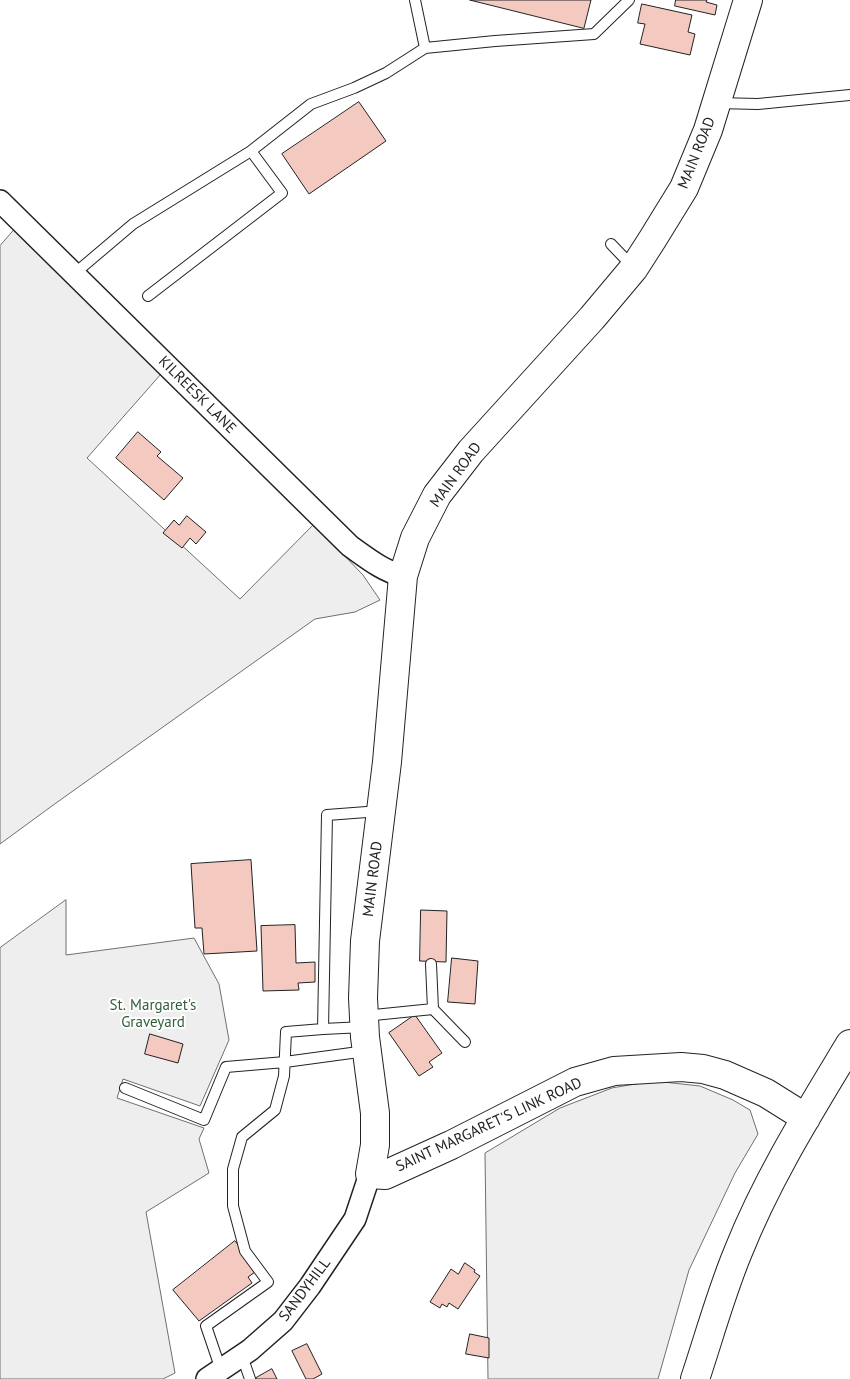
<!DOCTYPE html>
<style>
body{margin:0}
canvas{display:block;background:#fff}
</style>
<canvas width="850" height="1379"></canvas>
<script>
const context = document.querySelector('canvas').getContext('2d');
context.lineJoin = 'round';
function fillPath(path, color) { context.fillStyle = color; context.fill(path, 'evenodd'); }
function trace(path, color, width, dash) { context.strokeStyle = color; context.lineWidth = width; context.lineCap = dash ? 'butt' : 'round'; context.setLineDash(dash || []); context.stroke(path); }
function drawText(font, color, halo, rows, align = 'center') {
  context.font = font + ' "PT Sans",sans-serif'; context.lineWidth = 4; context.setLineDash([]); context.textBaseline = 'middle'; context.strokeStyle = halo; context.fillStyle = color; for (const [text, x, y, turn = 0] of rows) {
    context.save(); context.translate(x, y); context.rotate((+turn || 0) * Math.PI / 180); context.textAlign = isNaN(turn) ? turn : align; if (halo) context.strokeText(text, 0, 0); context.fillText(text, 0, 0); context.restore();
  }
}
const green = new Path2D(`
 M15,229L161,374L87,458L240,599L314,524L363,575L380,600L355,612L315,619L56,803L0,844V246Z
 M66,900V955L194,938L219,984L229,1040L200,1106L123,1079L117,1098L204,1128L199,1139L209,1173L146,1212L175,1373L163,1379H0V948Z
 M654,1081L700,1086L733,1100L750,1110L758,1134L735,1173L689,1270L658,1379H488L485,1153L560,1108L612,1088Z`);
fillPath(green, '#eee');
trace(green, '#6f6f6f', 1);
const building = new Path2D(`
 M470,0H591L584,28Z
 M676,0H707L706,2L717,5L715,15L675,6Z
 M642,4L692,15L688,32L695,34L690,55L640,44L645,24L638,23Z
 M359,102L386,141L309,194L282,154Z
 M138,432L161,452L157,456L183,478L164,500L116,458Z
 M187,516L206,532L196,544L190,538L182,548L163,533L174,520L179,525Z
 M251,860L257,951L204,954L202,928H195L191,864Z
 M421,910L447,911L446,962L420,961Z
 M295,925L296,963L315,962V982L298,983L299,990L263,991L261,926Z
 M452,958L478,961L475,1004L448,1002Z
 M415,1015L442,1053L429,1062L433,1067L419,1076L389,1033Z
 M150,1034L183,1044L178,1063L145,1054Z
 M235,1241L258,1270L248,1277L252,1283L199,1321L173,1290Z
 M465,1263L475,1270L474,1272L480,1276L458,1309L449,1303L447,1307L442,1304L440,1308L430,1302L451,1269L458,1274Z
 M470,1334L489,1338V1358L466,1354Z
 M307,1344L322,1374L313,1379H306L292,1351Z
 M272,1369L277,1379H256V1378Z`);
fillPath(building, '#f3c9c0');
trace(building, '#222', 1);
const lane = new Path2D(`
 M415,0L425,48
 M717,103L758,104L850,95
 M611,244L633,267
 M74,274L133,224L251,151L311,104L354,88L386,73L425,48L495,41L594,34L629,0
 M148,296L282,193L251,151
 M433,1009L465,1042
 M364,1016L433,1009L431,964
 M323,1029L364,1027
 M125,1088L204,1120L226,1067L285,1062L366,1051
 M242,1356L250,1379
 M221,1370L206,1326L268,1282L245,1251L233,1206V1169L242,1137L275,1110L284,1076L286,1032L323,1029L327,815L380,811`);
const street = new Path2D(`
 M0,201L350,546C367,558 383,571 403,576
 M207,1379L250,1350L283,1321L310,1286L355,1219L370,1174`);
const secondary = new Path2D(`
 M748,0L708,130L684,188L652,240L634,268L592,318L471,451L437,495L415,538L403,576L387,762L365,941L363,998L365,1037L375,1113V1145L370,1174L385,1175L451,1145L575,1082L614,1071L681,1067L703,1069L725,1075L766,1093L806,1118
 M695,1379C709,1337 721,1293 738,1252C767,1179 809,1112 850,1044`);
trace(lane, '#222', 12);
trace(street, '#222', 24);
trace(secondary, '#222', 30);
trace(lane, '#fff', 10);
trace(street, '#fff', 21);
trace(secondary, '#fff', 28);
drawText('15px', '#222', '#fff', [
 ["MAIN ROAD",697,153,-68],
 ["KILREESK LANE",197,395,45],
 ["MAIN ROAD",456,475,-54],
 ["MAIN ROAD",373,879,-83],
 ["SAINT MARGARET'S LINK ROAD",489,1125,-25],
 ["SANDYHILL",305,1290,-53]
]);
drawText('15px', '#2f5e38', '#fff', [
 ["St. Margaret's",153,1006],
 ["Graveyard",153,1023]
]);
</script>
